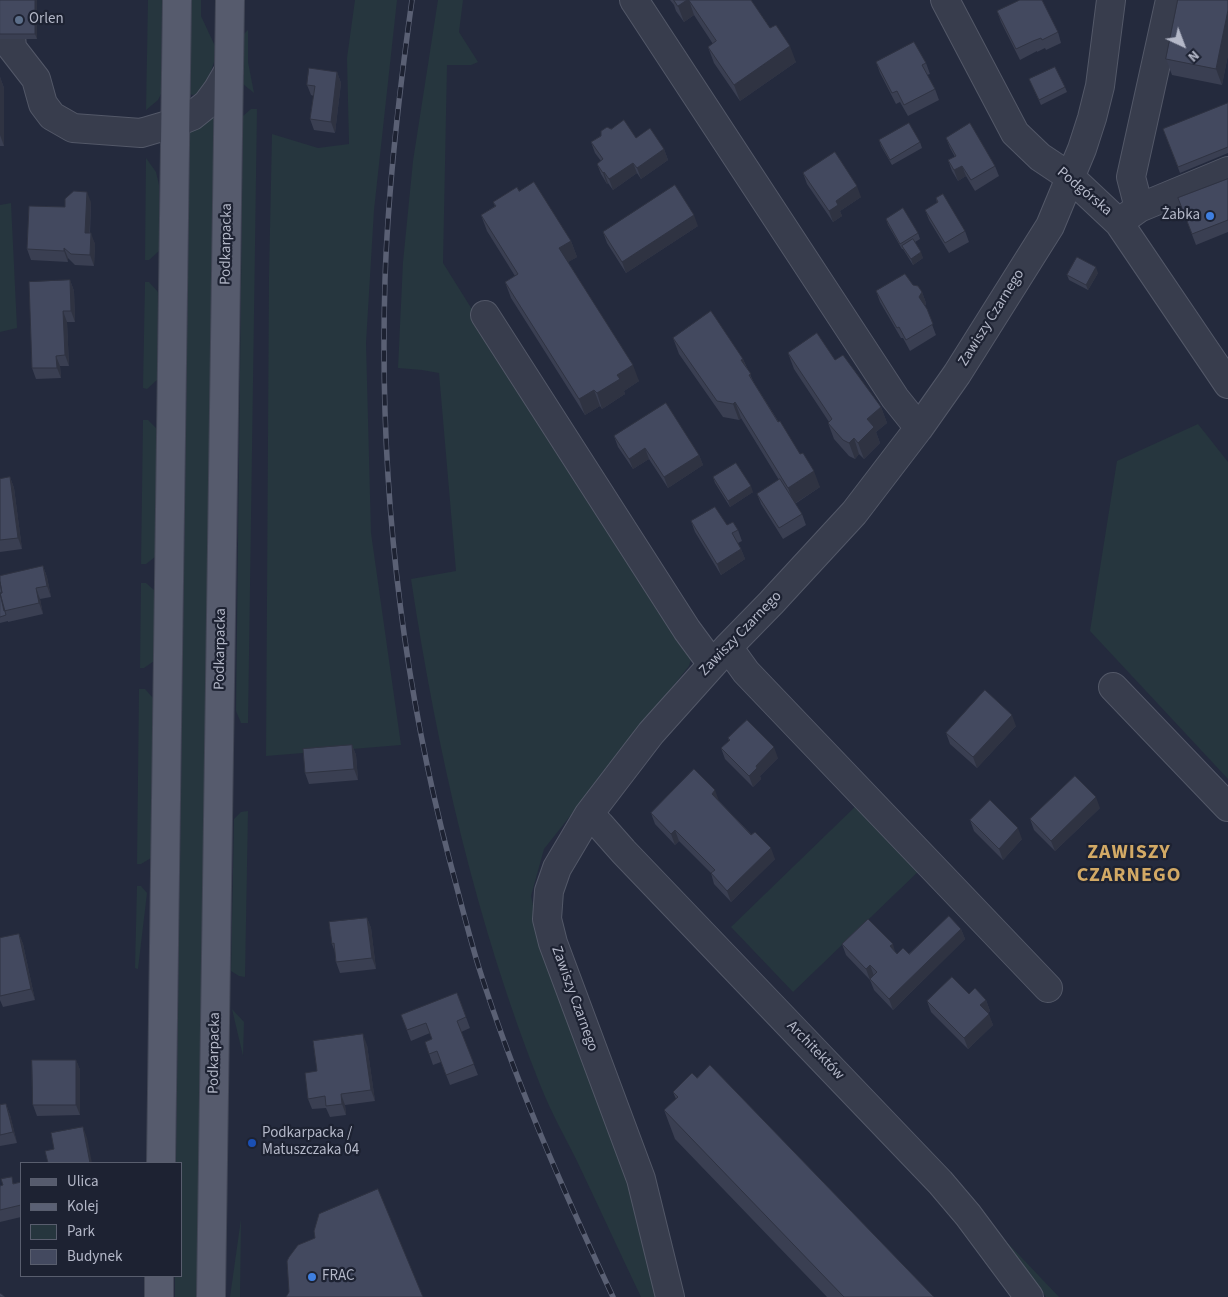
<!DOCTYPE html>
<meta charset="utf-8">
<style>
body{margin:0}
#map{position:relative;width:1228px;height:1297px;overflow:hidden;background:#242a3d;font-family:"Source Sans 3",sans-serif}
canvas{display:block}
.legend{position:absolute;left:20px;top:1162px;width:162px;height:115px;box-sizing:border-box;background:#1d2232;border:1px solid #595e6e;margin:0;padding:6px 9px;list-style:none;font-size:15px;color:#b4b8c8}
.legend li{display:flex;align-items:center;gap:10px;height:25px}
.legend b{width:25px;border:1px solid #595e6e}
.north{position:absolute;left:1158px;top:20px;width:50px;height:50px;-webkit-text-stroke:4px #1d2232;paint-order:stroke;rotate:137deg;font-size:14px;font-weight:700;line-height:20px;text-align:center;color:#b4b8c8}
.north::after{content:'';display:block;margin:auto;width:18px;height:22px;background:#b4b8c8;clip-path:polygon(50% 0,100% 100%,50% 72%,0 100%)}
</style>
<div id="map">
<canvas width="1228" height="1297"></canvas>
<ul class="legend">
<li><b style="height:6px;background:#565b6d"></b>Ulica</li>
<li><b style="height:6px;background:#5a6074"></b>Kolej</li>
<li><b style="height:14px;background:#26363e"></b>Park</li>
<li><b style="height:14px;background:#43495f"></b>Budynek</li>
</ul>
<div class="north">N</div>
</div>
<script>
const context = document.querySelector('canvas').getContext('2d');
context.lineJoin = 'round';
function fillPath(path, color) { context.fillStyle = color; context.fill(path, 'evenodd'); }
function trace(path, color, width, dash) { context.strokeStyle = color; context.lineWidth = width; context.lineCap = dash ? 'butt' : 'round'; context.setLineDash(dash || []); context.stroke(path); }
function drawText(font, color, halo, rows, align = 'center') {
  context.font = font + ' "Source Sans 3",sans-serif'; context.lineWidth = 4.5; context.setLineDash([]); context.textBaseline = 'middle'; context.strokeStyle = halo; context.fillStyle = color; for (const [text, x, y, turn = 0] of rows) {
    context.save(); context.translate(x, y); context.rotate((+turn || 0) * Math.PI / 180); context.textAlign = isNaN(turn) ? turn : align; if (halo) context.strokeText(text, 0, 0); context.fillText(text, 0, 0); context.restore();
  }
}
fillPath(new Path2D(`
 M148,0H162L161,94L158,100L146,110Z
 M191,0H201V16L215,46L214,62L211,71L202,89L199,93L193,95L190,94Z
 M355,0H397L374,210L366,343L371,533L401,745L266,756L269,276L272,134L318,148L349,144L347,58Z
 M438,0H463L459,32L478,62L471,65H447L443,263L691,659L689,666L544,849L531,896L542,945L637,1190L658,1297H641C619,1251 598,1205 576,1159C564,1135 551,1112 541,1087C476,924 437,751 411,579L456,571L439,373L422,370L398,368L403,262L413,161Z
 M248,30V62L254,93L243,84L244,34Z
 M251,109H257L248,723H241L236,711L243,116Z
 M214,116L198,1297H175V1276H181V1163H176L190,129Z
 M146,158L156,172L159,185V251L149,260H145Z
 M11,203L17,328L0,332V205Z
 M145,282H149L158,292L157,380L147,389L143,388Z
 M143,420H148L157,429L155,557L146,564H141Z
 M1198,424L1228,462V779L1090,631L1117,461Z
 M141,583H146L154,590V661L144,668H140Z
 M139,689H145L153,698L151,858L141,864H137Z
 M861,801L924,866L793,992L731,927Z
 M248,811L245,977L239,976L231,971L234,819L241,812Z
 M137,886H141L147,893L138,969L135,968Z
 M232,1009L244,1022L243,1056Z
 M241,1219L240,1297H230Z
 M1001,1236L1059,1297H1046Z`), '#26363e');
const minor = new Path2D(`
 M12,0L10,23L12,48L36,79L43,104L52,116L73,128L141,133L175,123L192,116L207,104L218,89L229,70
 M634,0L895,398L919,428
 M945,0L1015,133L1040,157L1070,177L1119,223L1228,384
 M1139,208L1131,177L1170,0
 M1125,218L1139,208L1228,171
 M485,315L687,630L712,664
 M728,647L746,672L1048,988
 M1113,687L1228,807
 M589,814L600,825L623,851L940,1182L968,1215L1029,1297
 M670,1297L641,1179L553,943L547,919L549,891L557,868L589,814L651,733L728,647L771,603L854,513L919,428L957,374L1050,226L1082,149L1092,118L1100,86L1111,0`);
const major = new Path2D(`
 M161,1163L177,0
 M159,1297V1276
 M211,1297L230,0`);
trace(minor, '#535868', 30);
trace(major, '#414656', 30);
trace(minor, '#383d4d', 28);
trace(major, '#565b6d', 28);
const rail = new Path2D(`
 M412,0C399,93 388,186 385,280C379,475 400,670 449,858C459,895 468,932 479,968C515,1081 563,1190 613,1297`);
trace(rail, '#5a6074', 5.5);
trace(rail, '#1d2232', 4, [11]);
fillPath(new Path2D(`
 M0,0H37V39H0Z
 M670,0H751L770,28L796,62L740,101L714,63L708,47L713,44L694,15L684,22L676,11L674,5Z
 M1228,0V55L1222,85L1172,75L1166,59Z
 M997,11L1058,32L1061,43L1046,50L1045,48L1037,52V51L1020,60L1001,22Z
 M876,62L926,63L930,74L927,75L935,89L939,100L908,116L900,102L896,104L880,73Z
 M337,72L341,83L335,133L314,130L310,119L314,96L311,95L307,85Z
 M0,77L4,88V146H0Z
 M1029,79L1065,87L1067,92L1041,105Z
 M1228,103V153L1180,173L1163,129Z
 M611,129L664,149L668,160L641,179L637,173L613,190L608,183L607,184L601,174L597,164L601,161L595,153L591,142Z
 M946,138L995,166L999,176L975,191L966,176L958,181L952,171L948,160L955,157L950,148Z
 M879,140L920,142L922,148L892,165L881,146Z
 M803,173L861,197L840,211L842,216L833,222L807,184Z
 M1228,179V232L1196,245L1178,198Z
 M519,191L571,241L577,257L568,262L639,381L624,391L625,394L602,409L600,406L585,415L511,298L505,282L515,276L487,231L481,215L495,206L493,202Z
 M936,198L965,231L969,242L949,253L929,220L925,210L937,203Z
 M91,202L90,233L95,244L94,266L75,265L68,258V262L31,260L27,249L65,207Z
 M886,219L918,233L920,239L915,242L923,258L913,265L903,249H902L888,225Z
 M698,226L626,273L607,243L603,232Z
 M1098,273L1088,290L1069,280L1067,275Z
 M70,280L74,291L75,322H67L69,366H60L61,378L36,379L32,368Z
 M913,285L922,292L926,303L925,306L936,335L910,351L903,338H901L880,302L876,291Z
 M673,338L743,359L754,383L820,487L795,504L802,514L806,525L783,539L761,504L757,494L779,480L741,418L739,420L723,417L679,354Z
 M788,353L835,360L881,407L887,423L876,432L880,443L864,459L859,454L855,459L849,456L834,439L828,423L829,422L794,369Z
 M614,436L699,455L703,465L668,488L649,459L633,469L618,447Z
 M10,477L14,488L22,549L0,552V479Z
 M713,477L753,492L730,507L715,483Z
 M691,521L727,525L738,530L742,541L738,543L741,549L745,559L721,575L695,532Z
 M43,566L47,577L51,597L40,599L43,614L8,622V621L0,623V576Z
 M1016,726L977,768L950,744L946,733Z
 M728,738L778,758L760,776L761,779L753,787L725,759L721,748L729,741Z
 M352,745L356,755L358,780L309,784L305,773Z
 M719,801L775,859L731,902L714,884L711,873L679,841L675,845L655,824L651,813Z
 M1100,808L1055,851L1034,830L1030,819Z
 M970,820L1022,839L1003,860L974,831Z
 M367,918L371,928L376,969L340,973L336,962L335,952L332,944Z
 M961,929L965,939L893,1010L874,990L870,980L846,955L842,944L896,952L897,954H909Z
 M19,934L23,944L35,1000L3,1007L0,1000V938Z
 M457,993L470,1028L461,1032L478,1075L450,1085L441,1062L433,1065L425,1042L432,1039L430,1033L411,1041L401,1015Z
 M969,994L986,1000L990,1011L988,1013L993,1025L968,1049L931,1012L927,1001Z
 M367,1045L375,1101L345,1105L346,1115L330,1117L326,1108L312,1109L308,1099L317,1071Z
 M76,1060L80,1070V1115L37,1116L33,1105Z
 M697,1078L934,1297H827L675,1139L664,1110L676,1099L673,1092Z
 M6,1104L10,1115L17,1143L0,1146V1105Z
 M21,1182V1217L0,1222V1186Z`), '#3a3f52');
fillPath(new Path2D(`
 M35,0H37V39L35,34Z
 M687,0H689L694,15L684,22L678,6Z
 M1228,10V55L1222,85L1216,69Z
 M790,46L796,62L740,101L734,85Z
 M337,72L341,83L335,133L331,122Z
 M0,77L4,88V146L0,135Z
 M664,149L668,160L641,179L637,168Z
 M633,163L637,173L613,190L609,179Z
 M962,166L966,176L958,181L954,170Z
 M604,172L608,183L607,184L603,173Z
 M857,186L861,197L840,211L842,216L833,222L829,211L836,201Z
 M87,192L91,202L89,243L85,233Z
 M694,215L698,226L626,273L622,262Z
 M91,233L95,244L94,266L90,255Z
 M571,241L577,257L565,264L559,248Z
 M64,248L68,258V262L64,251Z
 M921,252L923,258L913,265L911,259Z
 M1096,267L1098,273L1088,290L1086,285Z
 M70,280L74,291L75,322L71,311Z
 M922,292L926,303L923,308L919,297Z
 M63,311L67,322L69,366L65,355Z
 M56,356L60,366L61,378L57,368Z
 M743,359L749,375L741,360Z
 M633,365L639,381L624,391L625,394L602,409L597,393L617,375Z
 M594,390L600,406L585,415L579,399Z
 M735,402L741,418L739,420L733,404Z
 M881,407L887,423L876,432L880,443L864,459L858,443L867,419Z
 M854,438L859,454L855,459L849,443Z
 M645,448L649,459L633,469L629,459Z
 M699,455L703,465L668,488L664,477Z
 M814,471L820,487L794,504L788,488Z
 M10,477L14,488L22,549L18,538Z
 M751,486L753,492L730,507L728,501Z
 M741,549L745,559L721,575L717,564Z
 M43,566L47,577L51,597L47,586Z
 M36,588L40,599L43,614L39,603Z
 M1012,715L1016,726L977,768L973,757Z
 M352,745L356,755L358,780L354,769Z
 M774,747L778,758L760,776L761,779L753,787L749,776L756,766Z
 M715,790L719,801L712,794Z
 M1096,797L1100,808L1055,851L1051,841Z
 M1018,828L1022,839L1003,860L999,849Z
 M675,830L679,841L675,845L671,834Z
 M771,848L775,859L731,902L727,891Z
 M367,918L371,928L376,969L372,958Z
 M961,929L965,939L893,1010L889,999Z
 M19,934L23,944L35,1000L31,989Z
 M893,944L896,955L890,946Z
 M870,965L874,976L870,980L866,969Z
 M986,1000L990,1011L984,1016L980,1005Z
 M989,1014L993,1025L968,1049L964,1038Z
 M363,1034L367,1045L375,1101L371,1090Z
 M76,1060L80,1070V1115L76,1105Z
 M341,1094L345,1105L346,1115L342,1104Z
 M6,1104L10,1115L17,1143L13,1132Z
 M83,1127L87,1138L92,1163H90Z`), '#2f3342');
const building = new Path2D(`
 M0,0H35V34H0Z
 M674,0H687L678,6Z
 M689,0H751L770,28L776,25L790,46L734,85L708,47L716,41Z
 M1020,0H1042L1058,32L1042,40L1041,38L1033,41L1016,49L997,11Z
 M1178,0H1228V10L1216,69L1166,59Z
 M914,42L926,63L922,65L935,89L904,105L897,91L892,93L876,62Z
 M1055,67L1065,87L1039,100L1029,79Z
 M309,68L337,72L331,122L310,119L315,86L307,85Z
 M1228,103V147L1178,167L1163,129Z
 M624,120L636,138L650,128L664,149L637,168L633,163L609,179L604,172L603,173L597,164L603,159L591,142L601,136V131L607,127L611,129Z
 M909,123L920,142L890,160L879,140Z
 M970,123L995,166L971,180L962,166L954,170L948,160L956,156L946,138Z
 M835,152L857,186L836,201L838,205L829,211L803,173Z
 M1228,179V220L1192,234L1178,198Z
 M534,182L571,241L559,248L633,365L617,375L620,379L597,393L594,390L579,399L505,282L518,274L481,215L496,206L493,202L517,187L519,191Z
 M675,185L694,215L622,262L603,232Z
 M74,191L87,192L85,233H91L90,255L71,254L64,248V251L27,249L29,206L65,207V199Z
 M943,194L965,231L945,243L925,210L938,202L936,198Z
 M903,208L918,233L900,244L886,219Z
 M913,239L921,252L911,259L902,246Z
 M1077,257L1096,267L1086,285L1067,275Z
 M905,274L913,285L918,286L922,292L919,297L927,309L933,324L906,340L899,327L897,328L876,291Z
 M70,280L71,311H63L65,355L56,356L57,368H32L29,282Z
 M711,311L743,359L741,360L751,374L749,375L778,422L780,421L800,454L803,453L814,471L788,488L735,402L733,404L717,401L673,338Z
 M817,333L835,360L843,355L881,407L867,419L874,427L858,443L854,438L849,443L843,440L828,423L832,419L788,353Z
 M666,403L699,455L664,477L645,448L629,459L614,436Z
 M736,463L751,486L728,501L713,477Z
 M10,477L18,538L0,540V479Z
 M780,479L802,514L779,528L757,494Z
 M715,507L727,525L733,522L738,530L732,533L741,549L717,564L691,521Z
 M43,566L47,586L36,588L39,603L4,611L0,593H2L0,582V576Z
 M0,582L2,593H0L6,615L0,617Z
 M985,690L1012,715L973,757L946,733Z
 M747,720L774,747L756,766L757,768L749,776L721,748L730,740L728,738Z
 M352,745L354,769L305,773L303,749Z
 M694,769L715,790L712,794L751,835L755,832L771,848L727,891L711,873L715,870L675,830L671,834L651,813Z
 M1075,776L1096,797L1051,841L1030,819Z
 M990,800L1018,828L999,849L970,820Z
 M949,916L961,929L889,999L870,979L877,972L870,965L866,969L842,944L868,919L893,944L890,946L897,954L903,948L909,954Z
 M367,918L372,958L336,962L334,943L332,944L329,922Z
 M19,934L31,989L0,996V938Z
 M952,977L969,994L975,988L986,1000L980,1005L989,1014L964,1038L927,1001Z
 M457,993L466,1017L457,1021L474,1064L446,1075L437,1051L429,1054L425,1042L432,1039L426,1023L407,1030L401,1015Z
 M363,1034L371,1090L341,1094L342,1104L326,1106L325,1096L308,1099L305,1073L317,1071L313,1041Z
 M32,1060H76V1105H33Z
 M710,1065L934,1297H844L664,1110L678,1097L673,1092L692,1073L697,1078Z
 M6,1104L13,1132L0,1135V1105Z
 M83,1127L90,1163H48L45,1151L54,1149L51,1133Z
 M12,1177L13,1184L21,1182V1205L0,1210V1186L3,1185L1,1179Z
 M378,1189L423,1297H286L289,1292L287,1261L289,1257L298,1245L315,1238L314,1231L319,1214Z
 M0,1293L4,1296L5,1297H0Z`);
fillPath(building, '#43495f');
trace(building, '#2f3342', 1);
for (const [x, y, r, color] of [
 [19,20,5,"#5c6f8a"],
 [1210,216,5,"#3f7fe0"],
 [252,1143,5,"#1a4fb4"],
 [312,1277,5,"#3f7fe0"]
]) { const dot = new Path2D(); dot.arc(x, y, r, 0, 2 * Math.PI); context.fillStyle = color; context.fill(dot); trace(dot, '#1d2232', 2); }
drawText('15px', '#b4b8c8', '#1d2232', [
 ["Orlen",29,20],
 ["Żabka",1200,216,"right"],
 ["Podkarpacka /",262,1134],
 ["Matuszczaka 04",262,1151],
 ["FRAC",322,1277]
], 'left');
drawText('15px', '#b4b8c8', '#1d2232', [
 ["Podgórska",1084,192,40],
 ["Podkarpacka",227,244,-89],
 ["Zawiszy Czarnego",992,318,-58],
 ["Zawiszy Czarnego",741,634,-46],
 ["Podkarpacka",221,649,-89],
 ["Zawiszy Czarnego",574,999,70],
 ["Architektów",815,1051,46],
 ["Podkarpacka",215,1053,-89]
]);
context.letterSpacing = '1px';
drawText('bold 20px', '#d2a965', '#1d2232', [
 ["ZAWISZY",1129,854],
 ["CZARNEGO",1129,877]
]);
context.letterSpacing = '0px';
</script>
